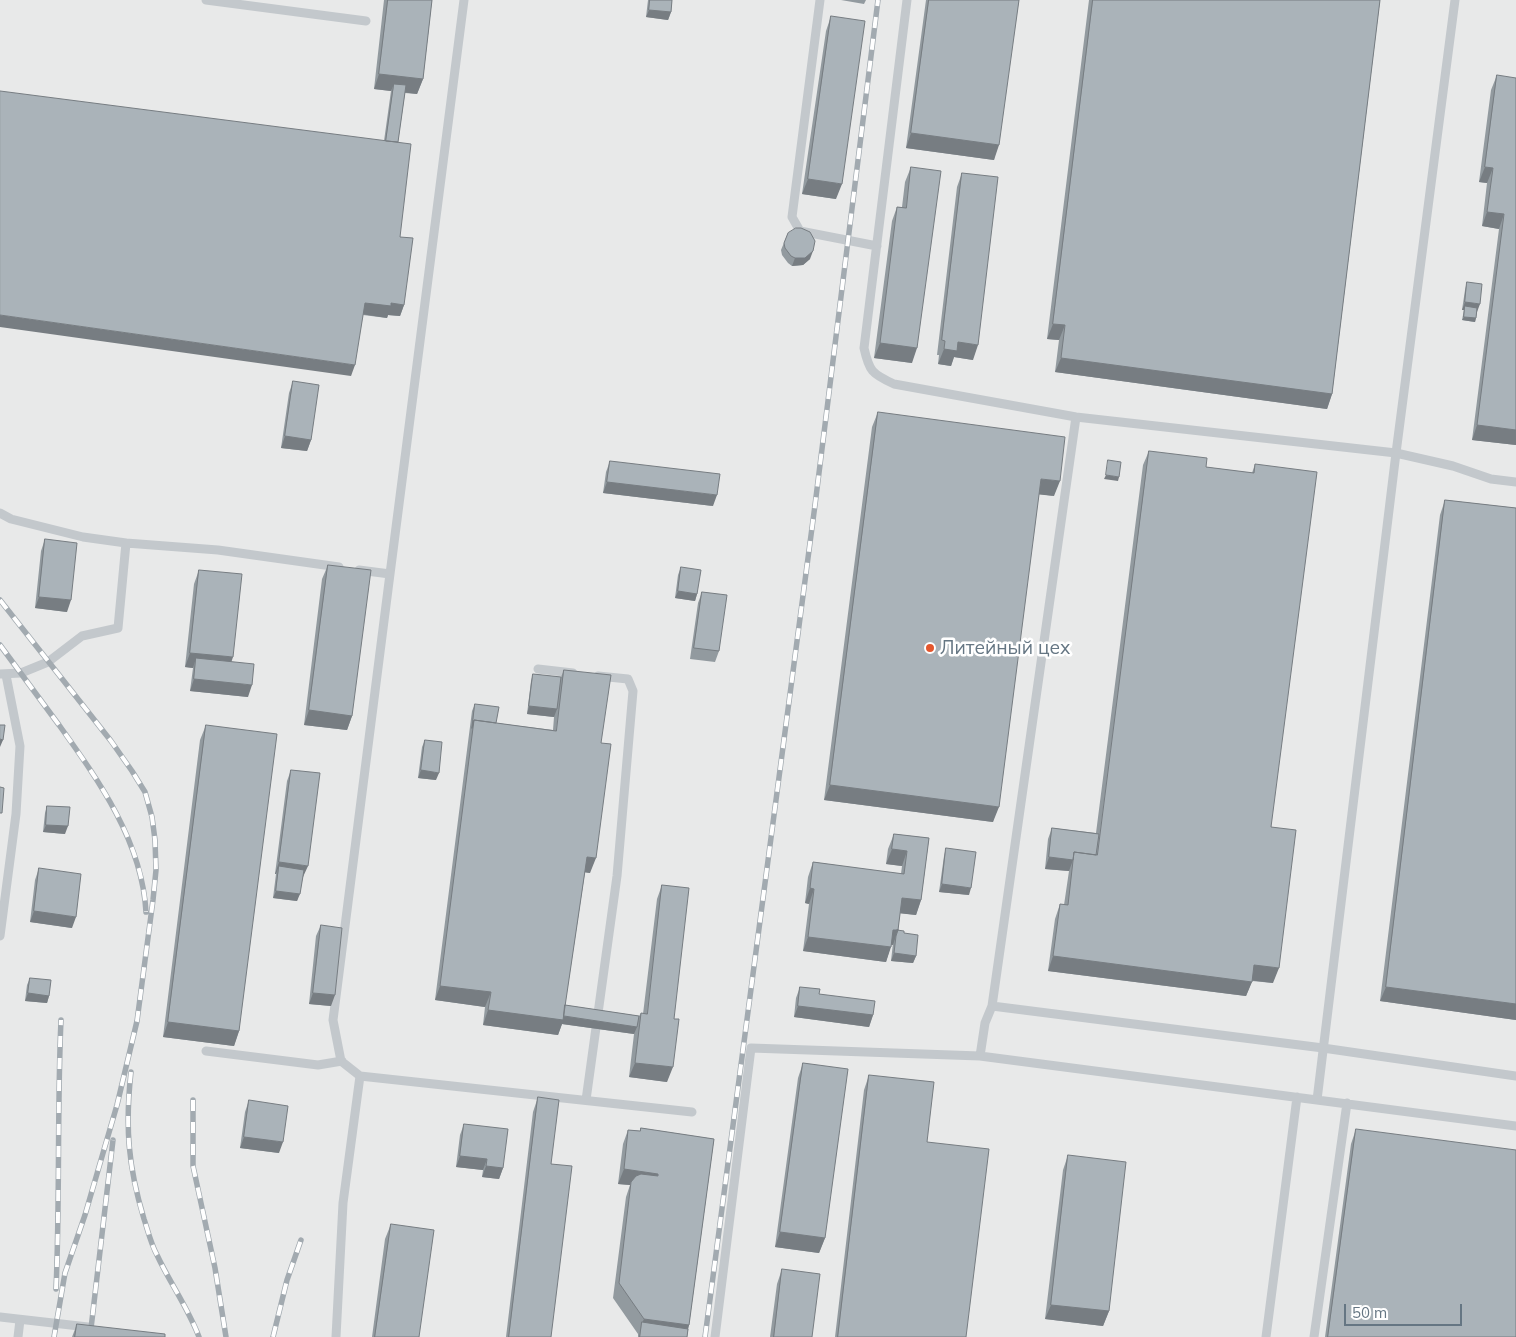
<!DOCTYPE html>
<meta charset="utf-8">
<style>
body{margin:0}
#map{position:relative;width:1516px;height:1337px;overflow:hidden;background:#fafaf8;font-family:Mulish,sans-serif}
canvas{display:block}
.scale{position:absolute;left:1344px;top:1304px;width:118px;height:22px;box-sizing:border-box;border:2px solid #657683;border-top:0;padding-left:6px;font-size:15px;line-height:18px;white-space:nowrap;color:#657683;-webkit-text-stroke:4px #fff;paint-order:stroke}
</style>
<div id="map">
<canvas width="1516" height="1337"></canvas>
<div class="scale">50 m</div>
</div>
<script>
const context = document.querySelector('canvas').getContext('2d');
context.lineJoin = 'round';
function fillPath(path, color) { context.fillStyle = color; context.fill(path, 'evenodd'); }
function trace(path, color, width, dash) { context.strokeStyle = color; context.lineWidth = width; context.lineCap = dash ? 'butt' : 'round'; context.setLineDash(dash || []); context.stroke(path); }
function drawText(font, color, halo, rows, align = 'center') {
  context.font = font + ' Mulish,sans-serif'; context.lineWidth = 5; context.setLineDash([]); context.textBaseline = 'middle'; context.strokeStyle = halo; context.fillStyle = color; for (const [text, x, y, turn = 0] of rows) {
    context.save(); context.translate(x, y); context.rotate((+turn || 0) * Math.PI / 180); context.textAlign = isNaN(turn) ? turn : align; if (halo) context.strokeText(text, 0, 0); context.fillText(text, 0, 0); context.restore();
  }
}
fillPath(new Path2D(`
 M0,0H1516V1337H0Z`), '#e8e9e9');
trace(new Path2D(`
 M206,0L366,21
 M820,0L792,217L800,231L877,246
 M907,0L864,348C869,371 872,374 894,384L1076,417L1396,453L1453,466L1491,479L1516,482
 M1455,0L1396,453L1317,1100L1516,1126
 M0,513L11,519L83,537L126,543
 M359,570L390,574L464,0
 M390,574L333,1020L341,1061L360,1076L692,1112
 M538,669L573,673
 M0,674L21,673L48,662L82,636L118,628L126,543L218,550L339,567
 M0,936L16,814L20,746L6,675
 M992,1006L1076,417
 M206,1051L318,1065L342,1061
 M980,1056L985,1023L992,1006L1323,1048L1516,1076
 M586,1100L617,876L633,691L628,679L598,676
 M0,1317L88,1327
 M18,1337L20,1320
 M336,1337L343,1203L360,1076
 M715,1337L751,1048L980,1056L1317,1100
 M1266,1337L1297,1097
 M1314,1337L1347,1103`), '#c3c8cc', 9);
const rail = new Path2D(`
 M0,600L111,741L132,771L145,792L152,817L155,840L156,870L153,900L137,1021L117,1105L85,1215L65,1273L54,1337
 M0,645C20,672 39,698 59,725C99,781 142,841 146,912
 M131,1072C125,1127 128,1166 144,1219C148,1231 151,1244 157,1255C170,1283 188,1308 199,1337
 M193,1100V1166L215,1268L226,1337
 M56,1289C60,1199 57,1109 61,1020
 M90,1337L113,1140
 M273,1337L287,1280L301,1240
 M705,1337L815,505L878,0`);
trace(rail, '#a2aab0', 5.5);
trace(rail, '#fff', 4, [11]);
fillPath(new Path2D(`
 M384,0H432L423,79L417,94L405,93L398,142L400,237L404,305L400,316L388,315L387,318L363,315L351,376L391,91L374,89Z
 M648,0H672L671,12L668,20L646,17Z
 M841,0H866L864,4Z
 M926,0H1019L994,160L906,148Z
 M1089,0H1380L1332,394L1327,409L1055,372L1059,340L1047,339Z
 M831,16L836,199L802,194L826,31Z
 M1497,75L1516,445L1472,440L1499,229L1482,226L1487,183L1479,182L1491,90Z
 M911,167L912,363L874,358L892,221L897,207H902L905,182Z
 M962,173L973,360L954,357L951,366L938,364L939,355H937L957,187Z
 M788,233L810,259L803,265L792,266L788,263L782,255L781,250Z
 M1467,282L1477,312L1475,322L1462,320L1464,310H1462L1465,290Z
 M293,381L311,440L307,451L281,448L289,393Z
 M878,412L1054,496L1039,494L993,822L824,800L872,427Z
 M1149,451L1206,467L1252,473L1255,464L1271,827L1273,983L1252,981L1246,996L1048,971L1055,919L1060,904L1064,905L1069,871L1045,869L1048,839L1052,828L1096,833L1143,465Z
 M610,461L713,506L603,493L606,472Z
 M1445,500L1516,508V1020L1380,1001L1440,515Z
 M45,539L67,612L35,608L41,551Z
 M328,565L352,716L347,730L304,725L322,579Z
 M681,567L697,594L695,601L675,598L678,575Z
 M199,570L231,662L248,697L190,691L193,668L185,667L194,584Z
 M702,592L719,651L715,662L690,659L698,603Z
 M564,670L601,743L590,873L585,872L565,1005L639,1016L641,1013L643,1014L657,899L662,885L674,1019L667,1082L629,1077L634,1034L562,1024L558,1035L483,1025L485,1007L435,1000L472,711L475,704L496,723L553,730L554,717L527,714L531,681L533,674L561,677Z
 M206,725L239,1031L234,1046L163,1037L200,740Z
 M425,740L436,780L418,778L422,747Z
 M291,770L303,877L297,901L273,898L276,874H275L287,781Z
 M47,806L65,834L43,832L45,813Z
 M894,834L929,838L921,900L916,915L900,913L898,930L904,933L916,956L913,963L891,961L893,943V945H891L886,962L803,951L809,904L805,903L808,877L813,862L901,874L902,866L886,864L888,849Z
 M946,848L969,895L939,892L944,856Z
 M39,868L72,928L30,922L35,880Z
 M321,925L331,1006L309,1004L316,936Z
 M30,978L49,996L47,1003L25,1001L27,985Z
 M800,987L873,1015L869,1027L794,1017L796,998Z
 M803,1063L825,1238L819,1253L775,1247L798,1078Z
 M869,1075L927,1142L966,1337H835L864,1090Z
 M538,1097L551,1164V1337H506L533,1112Z
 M249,1100L279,1153L240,1148L245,1112Z
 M464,1124L503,1168L499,1179L482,1177L483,1170L456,1167L460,1135Z
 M641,1128L714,1139L689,1325L687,1337H638V1334L613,1298L626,1197L630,1185L618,1184L623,1144L628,1130L640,1131Z
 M1356,1129L1516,1337H1325L1351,1144Z
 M1068,1155L1109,1311L1103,1326L1045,1319L1063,1170Z
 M391,1224L419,1337H372L385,1239Z
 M782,1269L812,1337H770L777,1284Z
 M77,1324L165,1337H72Z`), '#929a9f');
fillPath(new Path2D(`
 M649,10L671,12L668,20L646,17Z
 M379,74L423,79L417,94L393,91L394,84L391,91L374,89Z
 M911,133L999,145L994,160L906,148Z
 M1485,167L1493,168L1487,183L1479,182Z
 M808,179L842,184L836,199L802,194Z
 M1487,212L1504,214L1499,229L1482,226Z
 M813,251L810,259L803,265L792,266L795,258Z
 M1465,302L1480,304L1477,312L1465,306L1464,310H1462Z
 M365,303H391L404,305L400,316L388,315L387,318L361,314Z
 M0,315L355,365L351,376L0,327Z
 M1464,317L1476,318L1475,322L1462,320Z
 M1053,324L1065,325L1059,340L1047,339Z
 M958,342L978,345L973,360L954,357L951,366L938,364L944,349Z
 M880,343L917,348L912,363L874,358Z
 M1061,358L1332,394L1327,409L1055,372Z
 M1477,425L1516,430V445L1472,440Z
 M285,436L311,440L307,451L281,448Z
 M1106,475L1119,477L1118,481L1104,479Z
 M1041,479L1060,481L1054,496L1035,494Z
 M607,482L717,495L713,506L603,493Z
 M678,591L697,594L695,601L675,598Z
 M39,597L71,600L67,612L35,608Z
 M190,653L233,657L228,672L196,658L193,668L185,667Z
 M194,679L252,685L248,697L190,691Z
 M529,706L557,709L554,717L527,714Z
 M309,710L352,716L347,730L304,725Z
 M0,739L3,740L0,747Z
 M421,770L439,773L436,780L418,778Z
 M830,785L999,807L993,822L824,800Z
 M46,825L68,826L65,834L43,832Z
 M892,849L907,851L902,866L886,864Z
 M587,857L596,858L590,873L582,872Z
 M1049,857L1073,860L1069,871L1045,869Z
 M279,862L308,866L303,877L278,874L279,866L276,874H275Z
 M942,884L971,888L969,895L939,892Z
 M810,888L814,889L809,904L805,903Z
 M276,891L300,894L297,901L273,898Z
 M902,898L921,900L916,915L897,913Z
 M34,911L76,917L72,928L30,922Z
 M893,930H898L893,945L888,944Z
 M808,937L891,947L886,962L803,951Z
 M894,953L916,956L913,963L891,961Z
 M1053,956L1252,982L1246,996L1048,971Z
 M1254,965L1279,968L1273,983L1248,980Z
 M440,986L491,992L485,1007L435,1000Z
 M1386,987L1516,1004V1020L1380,1001Z
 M28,993L49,996L47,1003L25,1001Z
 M313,993L335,995L331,1006L309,1004Z
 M798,1006L873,1015L869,1027L794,1017Z
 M488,1010L562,1016L637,1027L634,1034L562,1024L558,1035L483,1025Z
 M168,1022L239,1031L234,1046L163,1037Z
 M635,1063L673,1067L667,1082L629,1077Z
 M244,1137L283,1142L279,1153L240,1148Z
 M460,1156L487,1159L483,1170L456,1167Z
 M486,1166L503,1168L499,1179L482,1177Z
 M624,1169L658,1174L653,1188L631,1182L630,1185L618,1184Z
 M780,1232L825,1238L819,1253L775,1247Z
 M1051,1305L1109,1311L1103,1326L1045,1319Z
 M644,1319L689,1325L685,1337L642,1323Z`), '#777d82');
const building = new Path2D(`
 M388,0H432L423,79L379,74Z
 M650,0H672L671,12L649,10Z
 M929,0H1019L999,145L911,133Z
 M1093,0H1380L1332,394L1061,358L1065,325L1053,324Z
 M831,16L865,21L842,184L808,179Z
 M1497,75L1516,78V430L1477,425L1504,214L1487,212L1493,168L1485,167Z
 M394,84L406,85L398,142L386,141Z
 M0,91L411,144L400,237L413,238L404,305L391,303V306L365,303L355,365L0,315Z
 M911,167L941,171L917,348L880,343L897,207L906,208Z
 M962,173L998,177L978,345L958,342L957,351L944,349L945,341L942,340Z
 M796,228H801L810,232L815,241L813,251L805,258H795L791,256L785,248L784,243L788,233Z
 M1467,282L1482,284L1480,304L1465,302Z
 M1465,306L1477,308L1476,318L1464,317Z
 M293,381L319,385L311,440L285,436Z
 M878,412L1065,437L1060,481L1041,479L999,807L830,785Z
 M1149,451L1207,458L1206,467L1254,473L1255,464L1317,472L1271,827L1296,830L1279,968L1254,965L1252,982L1053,956L1060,904L1068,905L1074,852L1097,855Z
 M1108,460L1121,462L1119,477L1106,475Z
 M610,461L720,474L717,495L607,482Z
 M1445,500L1516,508V1004L1386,987Z
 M45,539L77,543L71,600L39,597Z
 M328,565L371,570L352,716L309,710Z
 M681,567L701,570L697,594L678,591Z
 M199,570L242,574L233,657L190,653Z
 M702,592L727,595L719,651L694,648Z
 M196,658L254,664L252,685L194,679Z
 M564,670L611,675L601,743L611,744L596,858L587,857L563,1020L488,1010L491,992L440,986L474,720L556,731Z
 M533,674L561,677L557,709L529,706Z
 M475,704L499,707L496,723L474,720L472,728Z
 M0,725H5L3,740L0,739Z
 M206,725L277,734L239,1031L168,1022Z
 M425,740L442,742L439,773L421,770Z
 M291,770L320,773L308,866L279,862Z
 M0,787L4,788L2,813H0Z
 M47,806L70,807L68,826L46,825Z
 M1052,828L1099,834L1096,855L1074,852L1073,860L1049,857Z
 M894,834L929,838L921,900L902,898L898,930H893L891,947L808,937L814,889L810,888L813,862L904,874L907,851L892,849Z
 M946,848L976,852L971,888L942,884Z
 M279,866L304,870L300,894L276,891Z
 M39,868L81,874L76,917L34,911Z
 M662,885L689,888L674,1019H679L673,1067L635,1063L641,1013L647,1014Z
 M321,925L342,928L335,995L313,993Z
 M897,930L904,931V933L918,935L916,956L894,953L896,936L898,930Z
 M30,978L51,980L49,996L28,993Z
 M800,987L820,989L819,994L875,1001L873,1015L798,1006Z
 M565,1005L639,1016L637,1027L564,1016Z
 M803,1063L848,1069L825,1238L780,1232Z
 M869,1075L934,1082L927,1142L989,1149L966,1337H838Z
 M538,1097L559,1100L551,1164L572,1166L551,1337H509Z
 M249,1100L288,1106L283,1142L244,1137Z
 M464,1124L508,1129L503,1168L486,1166L487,1159L460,1156Z
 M641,1128L714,1139L689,1325L644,1319L619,1283L631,1182L636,1176L641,1174L658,1176V1174L624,1169L628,1130L640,1131Z
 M1356,1129L1516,1150V1337H1328Z
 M1068,1155L1126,1162L1109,1311L1051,1305Z
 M391,1224L434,1230L419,1337H375Z
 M782,1269L820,1274L812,1337H774Z
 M642,1322L688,1329L687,1337H640Z
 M77,1324L165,1334V1337H75Z`);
fillPath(building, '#aab3b9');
trace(building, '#777d82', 1);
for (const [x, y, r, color] of [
 [930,648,5,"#e4572e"]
]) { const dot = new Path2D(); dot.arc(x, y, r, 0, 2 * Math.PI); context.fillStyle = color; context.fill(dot); trace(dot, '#fff', 2); }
drawText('19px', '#657683', '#fff', [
 ["Литейный цех",940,648]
], 'left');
</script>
